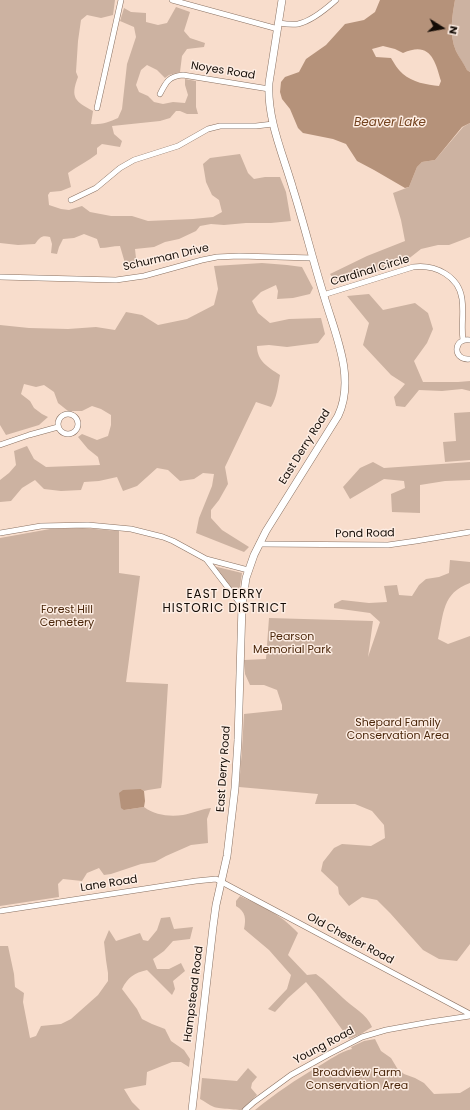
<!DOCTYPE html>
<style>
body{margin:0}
#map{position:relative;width:470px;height:1110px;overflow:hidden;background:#f8ddcc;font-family:Poppins,sans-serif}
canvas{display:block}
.north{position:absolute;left:422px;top:8px;width:40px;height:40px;-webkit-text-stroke:3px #fdede3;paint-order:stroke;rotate:101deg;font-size:11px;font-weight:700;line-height:16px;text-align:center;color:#140c06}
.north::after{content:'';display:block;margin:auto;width:14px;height:18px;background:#140c06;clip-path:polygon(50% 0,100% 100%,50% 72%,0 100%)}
</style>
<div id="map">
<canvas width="470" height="1110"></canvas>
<div class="north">N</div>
</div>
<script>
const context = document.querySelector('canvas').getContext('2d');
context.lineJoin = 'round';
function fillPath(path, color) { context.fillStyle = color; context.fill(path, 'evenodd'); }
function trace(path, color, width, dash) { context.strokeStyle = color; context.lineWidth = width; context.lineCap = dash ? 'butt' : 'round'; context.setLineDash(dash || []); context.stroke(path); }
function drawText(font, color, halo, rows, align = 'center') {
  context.font = font + ' Poppins,sans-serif'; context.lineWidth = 3; context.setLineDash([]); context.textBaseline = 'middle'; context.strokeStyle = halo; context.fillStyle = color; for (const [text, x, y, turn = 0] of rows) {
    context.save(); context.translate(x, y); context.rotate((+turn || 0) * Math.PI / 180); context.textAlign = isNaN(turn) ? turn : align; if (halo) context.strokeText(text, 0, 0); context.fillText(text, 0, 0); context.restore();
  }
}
fillPath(new Path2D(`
 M0,0H115L113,15L101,18L87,15L81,20L78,41L76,72L78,77C70,98 75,101 93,111L91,124C101,125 109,122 118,118L122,109L127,64L136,37L134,27L120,21L124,8L131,12L146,13V22L158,25L167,23L176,7L190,12L184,31L190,38L205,43L204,47L187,49L182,56L180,72L169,75L165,78L157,70L147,65L141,70L136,85L139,92L148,96L154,102L163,104L173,102L185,103L188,95L185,85V79L196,81V107L198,114H187L180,111H176L170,118L160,121L112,126L114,134L122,141L120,147L102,144L97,148V154C88,161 78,166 68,173L71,187L61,191L50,192L48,195L49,205L61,209L69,210L82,206L90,212L111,216H132L148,221L193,219L213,217L222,212L219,200L212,195L206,182L203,164L210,158L240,154L248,173L254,179L265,177H280L286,192L291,221L271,223H246L224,225L211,224L200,226L196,231L179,239L165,242L154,247L135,249L136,258L133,265L134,270H127L120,246C113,246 107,248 100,248L97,239L84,234L74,238L63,239L59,247L57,254L51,253L52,244L50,237C42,235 40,237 35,244L18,245L0,243Z
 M455,0H470V72L467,70C464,64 459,58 456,51C449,34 452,17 455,0Z
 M470,123V237L449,245H438L421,249L407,260L382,270L337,283L330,274L367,256L405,241L401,220L393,193L409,187L417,167L422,162L435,160L463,127Z
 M262,263L287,265L302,267L313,288L310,294L293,298L277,299L278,291L276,285L261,292L252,301L258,313L270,323L289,319L321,318L325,334L318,343L287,347L269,345L257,346C257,361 268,367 280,375C278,385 277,398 271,407L256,402L225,467L228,484L219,500L211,510V518L222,530L249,547L244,552L196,533L199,518L212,486L214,474L203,473L194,479L180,481L168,470L157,468L137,486L123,491L117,477L99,481L84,482L81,490L61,491L44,489L35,480L22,488L11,501L0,502V480L9,473L16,465L14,451L27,446L34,459L46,467L100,465L98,457L88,449L78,437L82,434L97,440L108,436L111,425V415L101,409L92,406L82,411H68L58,403L54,392L44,385L36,387L24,384L21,394L30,401L34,408L42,414L48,417L39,425L6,435L0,425V325L29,328L68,329L96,327L115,330L126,312L142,315L158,325L187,319L214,305L218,289L214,266Z
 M369,294L383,310L415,303L428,313L433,329L427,343L414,361L423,382H458L470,381V391L462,389L442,391L419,390L405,407L396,406L394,397L405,384L391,375L363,345L369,323L347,296Z
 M470,412V460L445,462L443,442L456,441L454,413Z
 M373,462L384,468L470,462V480L445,481L420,485V513L392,512L391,494L405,488L404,481L384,479L350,499L343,487L360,468Z
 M83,528L119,531V573L140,576L126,682L168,684L162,782L161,788L148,790L144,791L141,789L124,810L144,807C155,815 169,817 183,815C193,813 201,809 211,808L207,819L208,843L191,845L166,856L155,862L141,864L111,874L104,875L99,868L87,873L82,881L63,879L58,884L59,897L0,906V538L50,529Z
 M450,560L470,562V583C442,593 444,613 438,639L448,644L470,636V944L457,961L439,959L423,950L390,913L377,900L362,897L349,906L339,894L338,887L321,871L323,862L334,848L342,844L371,846L385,838L384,825L372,811L355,804H315L318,794L239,787L242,749L244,714L282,710V705L277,690L264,685H250L245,674L244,660L266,659L269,618L373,621L368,657L380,622L370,613L334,608V604L342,600L369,603L387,602L384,586L397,585L399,595L412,596L419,585L426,579L439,577L449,573Z
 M213,566L242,573L238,599Z
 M240,896C255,903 271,910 284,920C289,924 294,929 298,933L288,955L307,975L316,974C326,981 334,990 343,998C352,1007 367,1014 372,1027L361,1034L349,1039L316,994L306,982L288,998L275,1012L268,1009L287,989L291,975L269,950L244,929C246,919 246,912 236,906V901Z
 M170,917L174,929L193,927L190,939L173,941L164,951L153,959L157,969H169L181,963L185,971L173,981L175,989L172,995L147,970C134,973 128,977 122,989L137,1009L142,1019L152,1024L165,1029L171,1041L184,1050L190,1059L189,1067L181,1062H172L147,1072L146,1085L124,1089L132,1102L140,1110H0V946H8L14,974L15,987L24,993L23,1002L30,1038L36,1036L41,1026L61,1024L71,1019L98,995L108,981V973L106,960L104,942L109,930L116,941L140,933L143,940L148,941L157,930L161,918Z
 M375,1039L381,1051L391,1058L397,1068L404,1074L415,1078L424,1083L434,1094L460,1093L470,1087V1110H255C276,1093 295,1080 319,1066C329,1060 340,1052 352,1049L351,1047L364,1041Z
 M248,1068L257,1077L252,1083L251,1088L257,1095L242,1110C237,1110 217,1108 214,1107C209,1105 204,1101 200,1099L202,1078L237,1081Z`), '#ccb2a1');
fillPath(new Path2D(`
 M380,0H455C452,17 449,34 456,51C459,57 464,64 467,70L470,72V123L462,127L435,160L422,162L417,167L409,187L405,188L374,170L357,161L346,144L333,139L303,133L298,128L290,109L282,99L280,92L281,82L285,77L299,72L306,59L326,45L345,24L364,20L375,12ZM383,46L395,49L403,53C430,41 435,60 441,81L439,86C427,85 412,82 403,74C398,70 394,63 391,58L376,57L372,49Z
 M141,789L144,791L145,801L144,807L124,810L121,808L119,793L123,790Z`), '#b5927a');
const street = new Path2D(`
 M172,0L278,29
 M279,23C285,24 292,25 298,24C312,21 326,9 336,0
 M160,94C166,82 169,76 183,75L269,89
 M97,108L121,0
 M71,200L96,188L120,168L134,160L178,146L208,129L220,126H256L273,124
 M0,277L116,280L144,276L202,260L217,257L239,256L313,258
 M323,295L413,267C435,264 459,276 462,299C464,313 461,326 463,340
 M470,340C453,337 452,361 470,359
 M58 424a10 10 0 1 1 20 0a10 10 0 1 1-20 0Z
 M0,445L29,435L58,427
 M0,533L41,526L88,525L131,529L163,537L173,541L206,559L248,570
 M259,544L388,545L416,541L470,532
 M206,559L242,606
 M0,911L196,881L216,879L470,1014
 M245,1110L254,1102L291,1075L329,1054L362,1037L386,1030L430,1022L470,1016`);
const secondary = new Path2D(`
 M192,1110L213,927L216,905L227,856L235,788L238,740L242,606L246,578L254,555L266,531L338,416C356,378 335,334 324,296C313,261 304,224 293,189C283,154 267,120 269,83L282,0`);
trace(street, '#897162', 6);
trace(secondary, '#897162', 8);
trace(street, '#fff', 5);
trace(secondary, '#fff', 7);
drawText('11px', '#140c06', '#fdede3', [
 ["Noyes Road",223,71,9],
 ["Schurman Drive",166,258,-13],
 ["Cardinal Circle",370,271,-17],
 ["East Derry Road",305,447,-58],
 ["Pond Road",365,534,-1],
 ["East Derry Road",224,769,-86],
 ["Lane Road",109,884,-9],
 ["Old Chester Road",350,939,28],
 ["Hampstead Road",194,994,-83],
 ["Young Road",324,1046,-28]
]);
drawText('11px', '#4b270b', '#fdede3', [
 ["Forest Hill",67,610],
 ["Cemetery",67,623],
 ["Pearson",292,637],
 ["Memorial Park",292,650],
 ["Shepard Family",398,723],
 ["Conservation Area",398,736],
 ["Broadview Farm",357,1073],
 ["Conservation Area",357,1086]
]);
drawText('italic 12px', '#74431f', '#fdede3', [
 ["Beaver Lake",390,123]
]);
context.letterSpacing = '1px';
drawText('12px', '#140c06', '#fdede3', [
 ["EAST DERRY",225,595],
 ["HISTORIC DISTRICT",225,609]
]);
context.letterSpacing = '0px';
</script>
